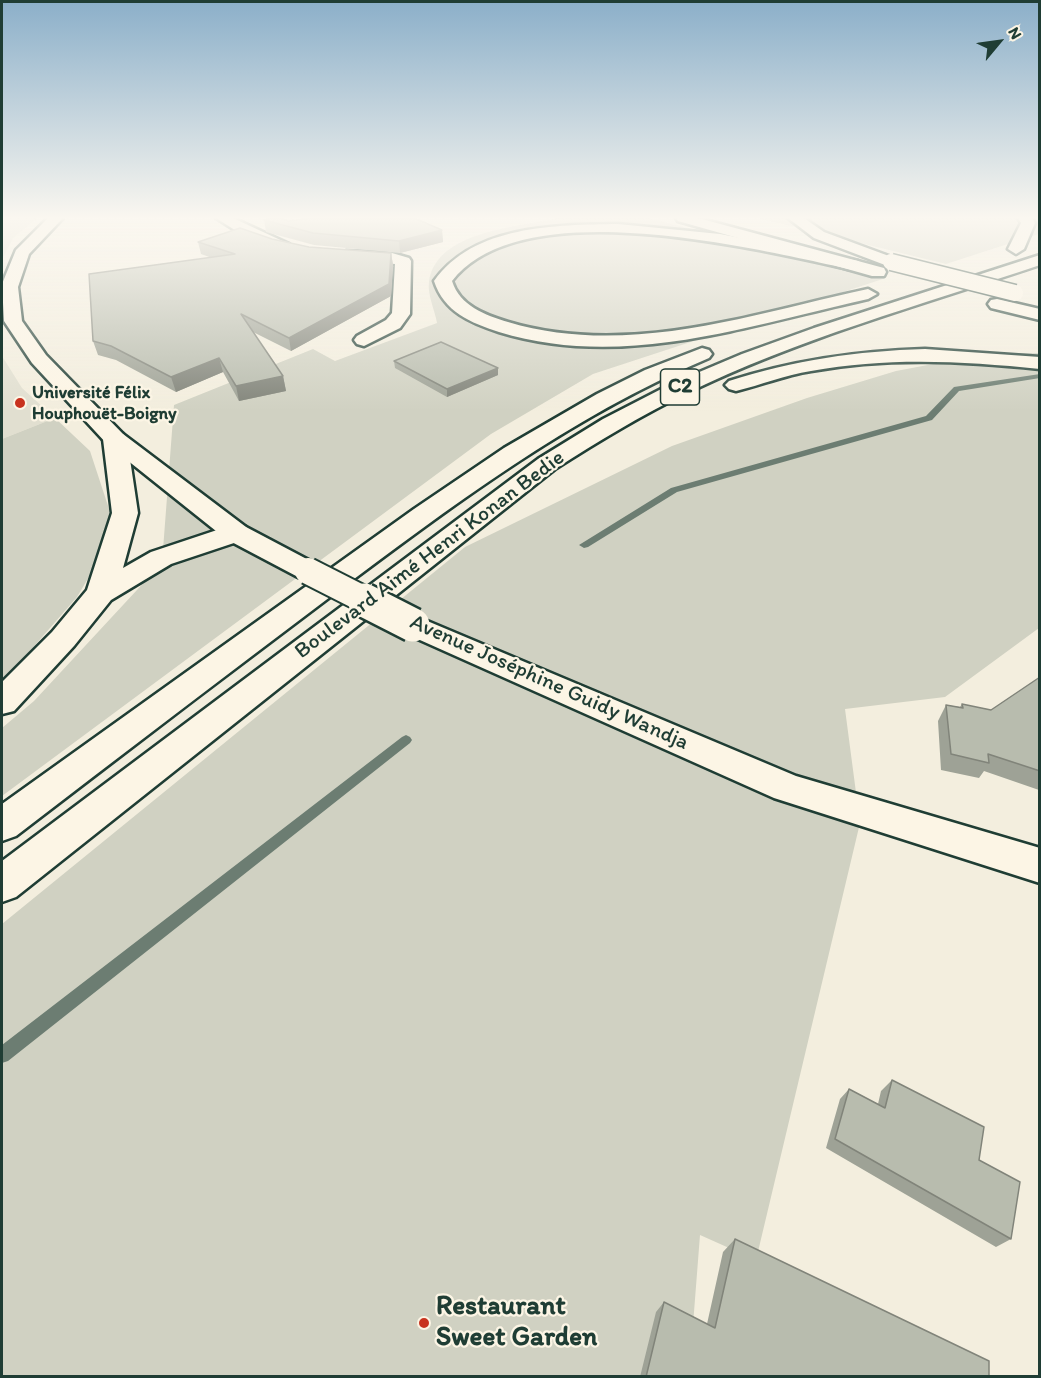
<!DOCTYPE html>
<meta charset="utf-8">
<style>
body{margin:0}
#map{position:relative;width:1041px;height:1378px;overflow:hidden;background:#f3eede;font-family:Itim,sans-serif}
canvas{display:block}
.frame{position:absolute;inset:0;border:3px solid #1f3d34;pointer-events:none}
.north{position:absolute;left:969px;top:12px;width:60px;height:60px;-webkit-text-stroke:4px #fcf5e5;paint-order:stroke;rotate:61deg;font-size:16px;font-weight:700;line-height:24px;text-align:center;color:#1f3d34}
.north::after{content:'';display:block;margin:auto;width:21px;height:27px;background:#1f3d34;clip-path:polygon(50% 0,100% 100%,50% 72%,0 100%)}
</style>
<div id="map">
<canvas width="1041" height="1378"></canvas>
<div class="frame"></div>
<div class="north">N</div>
</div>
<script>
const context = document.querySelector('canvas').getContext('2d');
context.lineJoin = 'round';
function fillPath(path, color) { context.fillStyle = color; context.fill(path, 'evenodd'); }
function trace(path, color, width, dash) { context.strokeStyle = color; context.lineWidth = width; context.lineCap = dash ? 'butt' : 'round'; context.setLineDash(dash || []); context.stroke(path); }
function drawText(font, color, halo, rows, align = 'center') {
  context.font = font + ' Itim,sans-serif'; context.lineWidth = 4.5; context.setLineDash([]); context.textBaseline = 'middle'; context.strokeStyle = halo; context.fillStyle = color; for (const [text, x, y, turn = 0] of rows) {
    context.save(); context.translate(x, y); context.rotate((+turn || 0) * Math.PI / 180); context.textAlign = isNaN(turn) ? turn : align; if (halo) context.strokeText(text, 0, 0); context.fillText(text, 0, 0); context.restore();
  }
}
fillPath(new Path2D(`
 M2,218H38L13,238L2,260Z
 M2,356L22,388L55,418L2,439Z`), '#e1dfd0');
fillPath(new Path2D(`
 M558,218H648L886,278L593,374L491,434L2,796V728L34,701L162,563L174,405L313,349L335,361L437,323C435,311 427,294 429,282C436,230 520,227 558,218Z
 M758,218H1039V234L946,264Z
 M991,353H1039V628L945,697L845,709L860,823L756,1260L700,1235L689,1376H2V924L465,547L672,446L807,398L896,371Z
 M55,418L90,451L111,515L102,555L77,597L2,683V439Z`), '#d0d1c2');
fillPath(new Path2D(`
 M1040,374V378L959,391L932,420L677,492L588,547L584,548L579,545L671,488L926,416L954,387Z
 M406,735L410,737L412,740L410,743L8,1061L2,1063V1045L402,737Z`), '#6c7d72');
const street = new Path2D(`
 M216,218H233L289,244L281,249L275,247L241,234Z
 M346,251L392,253L409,258L411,261L410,314L400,328L364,346L357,344L354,340L357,336L386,320L392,313L395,264L340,259L338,256Z`);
const secondary = new Path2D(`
 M48,218H63L29,254L18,287L22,321L46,355L123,434L246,527L318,565L322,571L318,577L308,580L298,577L226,539L107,444L32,363L4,321L2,284L16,250Z
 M413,615L796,776L1040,848V883L774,798L402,632L398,625L402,618Z`);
const primary = new Path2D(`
 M676,218H698L884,268L886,272L884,276H872L678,221Z
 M997,299L1040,309V320L991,308L988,304L991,300Z`);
const highway = new Path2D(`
 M788,218H804L824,232L897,259L899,262L891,267L885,265L814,238Z
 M1018,218H1032L1035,223L1024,249L1016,254L1008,249L1021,223Z
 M618,224L720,234L858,261L866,266L858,271C760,250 523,190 452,281C460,306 485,315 508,322C628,358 751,314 868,289L877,294L868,299C746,326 623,370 499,332C471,323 444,312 434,281C474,225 555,225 618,224Z
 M1040,255V265C921,305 797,339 685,394C640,416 597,442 555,469L16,897L2,902V861L538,459L603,419L671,384L742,354L814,328Z
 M702,348L709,350L712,354L709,358C567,418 452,506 330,597C225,676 120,756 16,836L2,841V804L414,509L504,448L597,394L645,370Z
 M925,349L1040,357V369C963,361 887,357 811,371C785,375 761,385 736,391L729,389L725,385L729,381C794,360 857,351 925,349Z
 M115,432L123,434L127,439L138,513L123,568L151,552L226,527L236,525L246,527L249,533L246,539L171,564L111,600L74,646L14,711L2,714V682L52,632L87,590L112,513L103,439L107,434Z`);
trace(street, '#1f3d34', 5);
trace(secondary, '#1f3d34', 5);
trace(primary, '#1f3d34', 5);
trace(highway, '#1f3d34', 5);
fillPath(street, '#fcf5e5');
fillPath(secondary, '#fcf5e5');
fillPath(primary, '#fcf5e5');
fillPath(highway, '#fcf5e5');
const secondaryBridgeFar1 = new Path2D(`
 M308,571L367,601`);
const secondaryBridge = new Path2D(`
 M364,600L413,625`);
const primaryBridge = new Path2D(`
 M891,262L1015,293`);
trace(secondaryBridgeFar1, '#1f3d34', 30, []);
trace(secondaryBridge, '#1f3d34', 38, []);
trace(primaryBridge, '#1f3d34', 19, []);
trace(secondaryBridgeFar1, '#fcf5e5', 26);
trace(secondaryBridge, '#fcf5e5', 33);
trace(primaryBridge, '#fcf5e5', 16);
fillPath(new Path2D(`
 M264,220L442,230L443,242L400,253L314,245L266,232Z
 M272,239L309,247L391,253L393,265L391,296L291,351L253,332L283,376L286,391L239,401L223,372L176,392L116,360L98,355L93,341L212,258L201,254L198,242Z
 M394,361L498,375L447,397L395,368Z
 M1040,677L1039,790L984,771L979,778L941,770L938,721L946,705L960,707L962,704L991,710Z
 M892,1080L979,1160L1011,1239L996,1247L826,1148L840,1099L849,1089L878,1104L881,1091Z
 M735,1239L989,1377H640L656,1312L664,1302L707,1324L723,1252Z`), '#9ea296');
fillPath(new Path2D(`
 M442,230L443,242L400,253L399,241Z
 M391,253L393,265L391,296L291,351L289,338Z
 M219,358L223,372L176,392L171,377Z
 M498,368V375L447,397V389Z
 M283,376L286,391L239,401L236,386Z`), '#81847a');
const building = new Path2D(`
 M271,218H280L288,221L311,218H414L442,230L399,241L313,233L264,220Z
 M240,228L272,239L309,247L391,253L389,284L289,338L241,314L283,376L236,386L219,358L171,377L111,346L93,341L89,274L235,254L198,242Z
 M441,342L498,368L447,389L394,361Z
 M1040,677V771L988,754L989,763L951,754L946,705L963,708L962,704L991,710Z
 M892,1080L984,1127L979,1160L1020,1182L1011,1239L835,1139L849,1089L885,1108Z
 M735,1239L989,1361V1377H646L664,1302L715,1328Z`);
fillPath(building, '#b8bcae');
trace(building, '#81847a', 1.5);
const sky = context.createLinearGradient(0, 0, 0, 411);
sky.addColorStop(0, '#8bafc9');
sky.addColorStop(0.53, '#faf7f0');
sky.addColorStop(1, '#faf7f000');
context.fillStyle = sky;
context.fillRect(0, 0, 1041, 411);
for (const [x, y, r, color] of [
 [20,403,6,"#c8321e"],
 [424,1323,6,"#c8321e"]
]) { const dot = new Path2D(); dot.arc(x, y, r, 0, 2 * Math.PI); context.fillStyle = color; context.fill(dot); trace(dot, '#fcf5e5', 2); }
drawText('bold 18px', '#1f3d34', '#fcf5e5', [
 ["Université Félix",32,393],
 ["Houphouët-Boigny",32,414]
], 'left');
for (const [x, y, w] of [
 [680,387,39]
]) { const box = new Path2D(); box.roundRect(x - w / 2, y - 18, w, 36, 4.5); context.fillStyle = '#fcf5e5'; context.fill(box); trace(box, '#1f3d34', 1.5); }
drawText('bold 21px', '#1f3d34', null, [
 ["C2",680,387]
]);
drawText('22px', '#1f3d34', '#fcf5e5', [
 ["Boulevard Aimé Henri Konan Bedie",430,555,-37],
 ["Avenue Joséphine Guidy Wandja",549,683,24]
]);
drawText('bold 27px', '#1f3d34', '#fcf5e5', [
 ["Restaurant",436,1307],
 ["Sweet Garden",436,1338]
], 'left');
</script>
